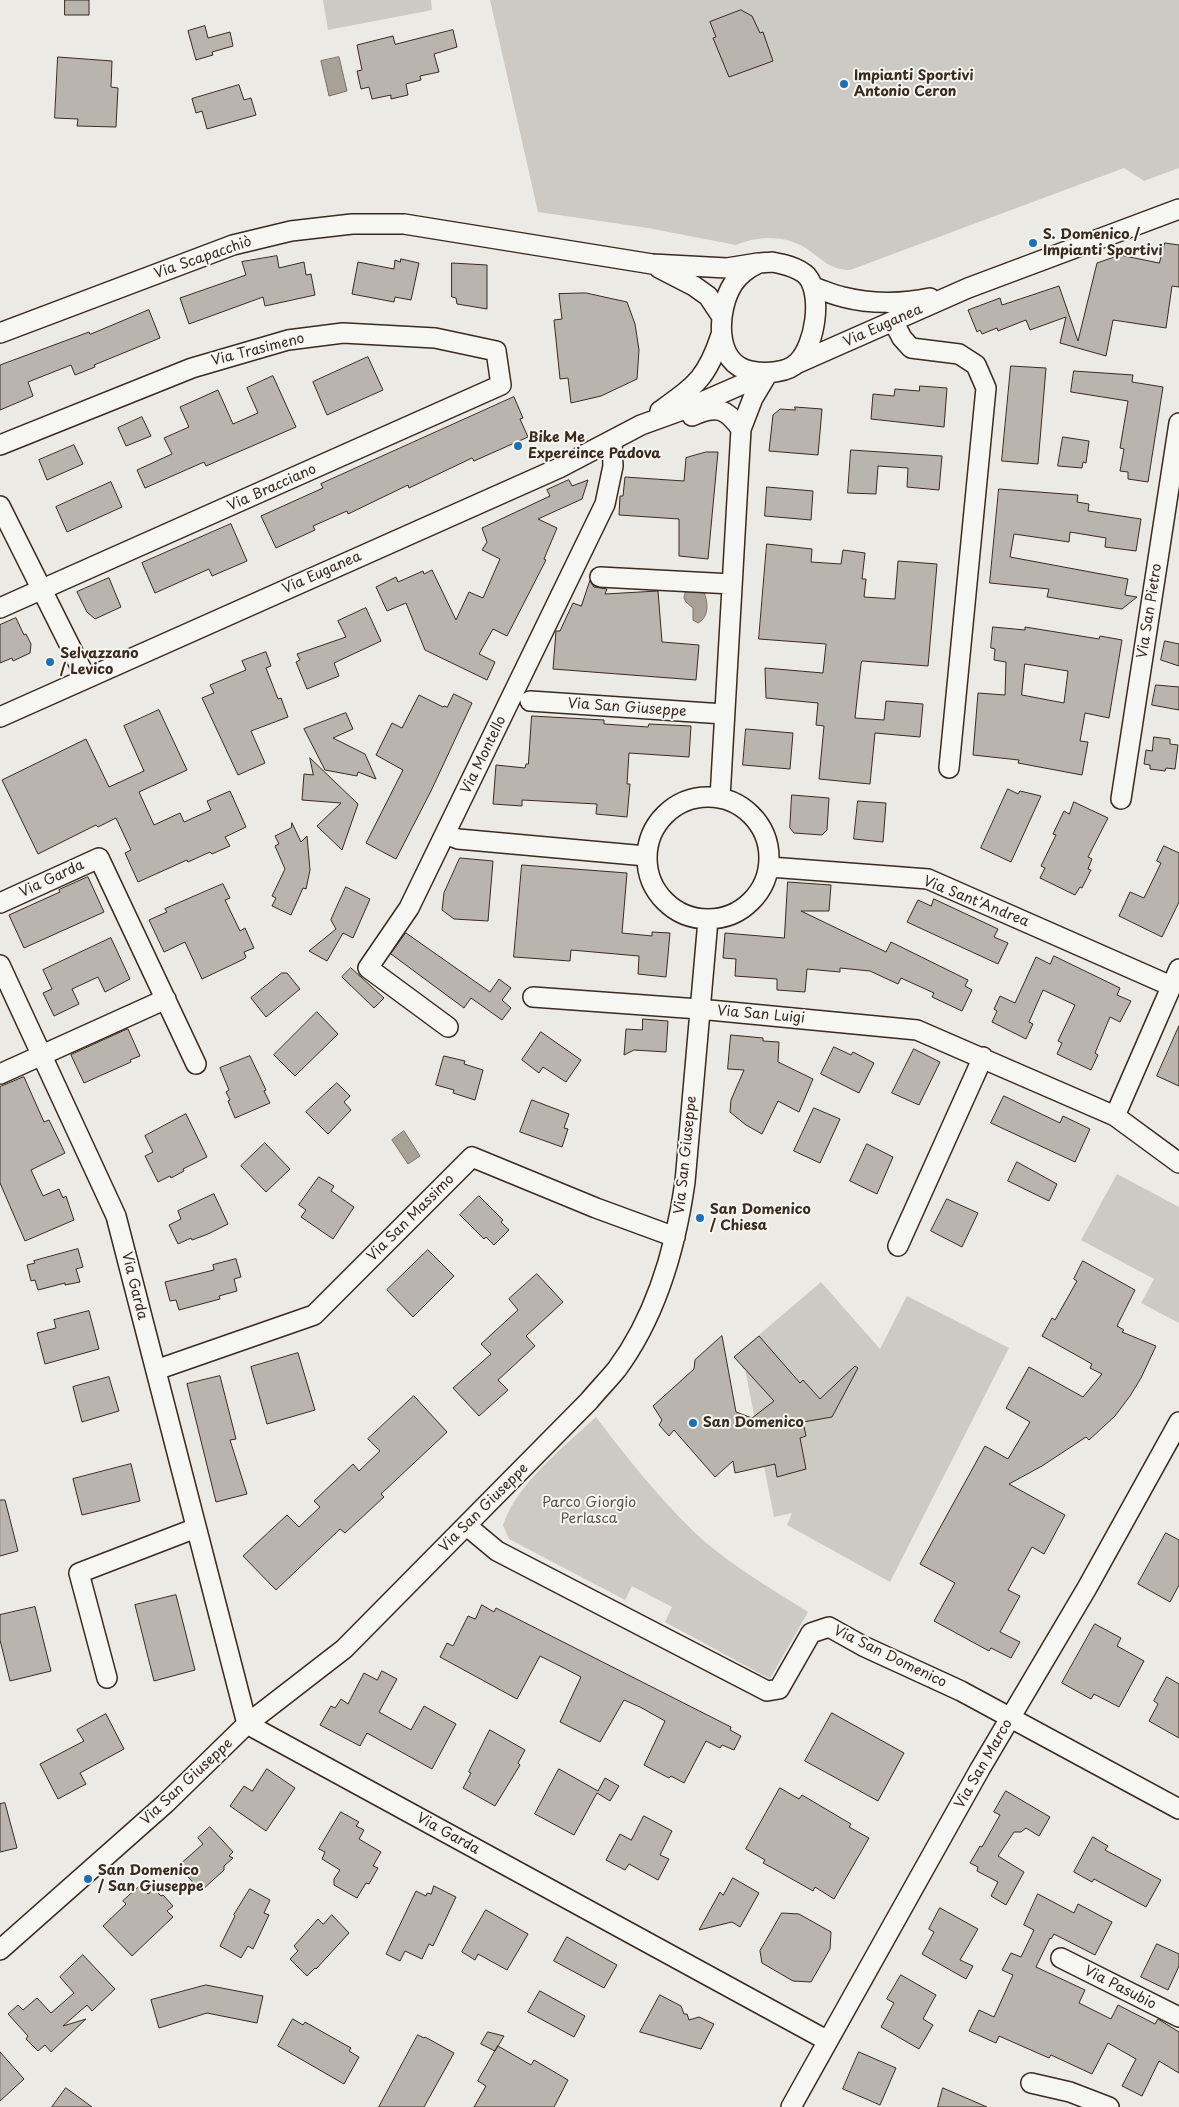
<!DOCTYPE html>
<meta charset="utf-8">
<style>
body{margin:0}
canvas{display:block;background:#ebeae5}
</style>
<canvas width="1179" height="2107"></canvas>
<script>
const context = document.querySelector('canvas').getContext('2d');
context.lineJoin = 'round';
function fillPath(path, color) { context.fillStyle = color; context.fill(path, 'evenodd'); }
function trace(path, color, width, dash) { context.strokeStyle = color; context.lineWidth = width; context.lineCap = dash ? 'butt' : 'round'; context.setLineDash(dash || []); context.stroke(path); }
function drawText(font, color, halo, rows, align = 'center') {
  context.font = font + ' "Playpen Sans",sans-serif'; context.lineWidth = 4; context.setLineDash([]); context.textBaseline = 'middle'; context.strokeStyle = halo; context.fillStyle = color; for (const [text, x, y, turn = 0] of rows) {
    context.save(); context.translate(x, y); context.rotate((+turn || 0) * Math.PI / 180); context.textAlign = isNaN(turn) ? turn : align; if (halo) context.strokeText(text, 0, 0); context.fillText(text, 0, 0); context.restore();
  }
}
fillPath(new Path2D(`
 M323,0H431L432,10L328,30Z
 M490,0H1179V168L1144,181L1124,168L850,270C831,270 824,261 810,251C788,235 760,235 736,245L648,228L538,212Z
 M1117,1174L1179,1207V1323L1141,1303L1154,1279L1081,1240Z
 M821,1282L880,1349L907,1296L1009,1348L890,1582L787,1525L792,1513L774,1517L745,1369H743L739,1352Z
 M596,1417C626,1457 657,1495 692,1530C724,1561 770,1588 808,1612L770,1679L665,1622L672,1607L632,1586L625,1600L509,1539L503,1525C518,1482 563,1448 596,1417Z`), '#cdcac4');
const water = new Path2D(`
 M339,57L347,91L329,96L321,61Z
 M687,588L703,590C708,600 710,617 698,623L693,620V608L686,602L684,598Z
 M404,1131L420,1156L408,1164L392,1140Z`);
fillPath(water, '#a8a198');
trace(water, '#7c7167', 1);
const building = new Path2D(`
 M65,0H89V15H65Z
 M741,10L752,16L760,33L763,32L773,61L729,77L713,38L716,37L710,22Z
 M205,26L208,38L230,32L233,46L212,52L213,55L196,60L188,31Z
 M453,30L457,47L434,54L439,72L420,76L421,80L406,84L408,95L391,99V95L372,99L369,87L361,89L357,71L362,70L357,45L393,36L395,44Z
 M58,57L112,61L111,87L118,88L116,127L77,126L78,119L55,118Z
 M239,85L244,100L251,98L256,115L207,129L202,111L196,113L192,99Z
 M1165,243L1179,245V287L1172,286L1166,328L1113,320L1106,356L1060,343L1066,317L1030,330L1026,320L998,331L997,328L982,334L980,330L977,332L968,310L1000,298L1002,305L1059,286L1078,341L1097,263L1120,255L1159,263Z
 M277,256L279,268L304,262L306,275L311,274L315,295L265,306L263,297L189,324L180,298L246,275L242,262Z
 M401,259L419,263L411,300L395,297L394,302L352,294L358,262L394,269L395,260L400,262Z
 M452,263L487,265V309L457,304L456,298L452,297Z
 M586,293L627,302L635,324L639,350L637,379L601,396L571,403L568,378L560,379L554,320L562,319L559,294Z
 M149,310L160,338L94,365L95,367L75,375L71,365L28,382L33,396L0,410V365L89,332L90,334Z
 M368,357L383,390L327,415L313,382Z
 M1011,366L1046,368L1038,464L1002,461Z
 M1074,371L1133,375L1132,382L1163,387L1148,482L1128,479V472L1120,471L1124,449L1120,448L1128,401L1071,392Z
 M273,376L296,427L206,466L204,462L145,488L137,470L172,454L164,438L189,427L180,407L218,390L233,424L258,413L247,388Z
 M920,386L947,388L944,427L871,419L873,394L894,396L895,389L919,391Z
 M514,397L523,418L520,419L528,437L474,461L472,458L409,488L408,485L348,514L347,511L313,526L315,530L276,548L261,516L323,488L321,484Z
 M795,407L822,409L818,455L769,451L773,415L780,409L795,410Z
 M142,417L151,436L126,446L118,428Z
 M1063,437L1089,441L1086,463L1083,462L1082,468L1058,466Z
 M74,445L83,464L47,480L39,460Z
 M851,450L942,456L939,490L907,487L908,468L878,466L876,494L848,493Z
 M706,452H718L708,559L679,556V519L619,515L620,496H623L625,477L684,481L686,458Z
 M569,480L572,486L588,480L582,499L538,519L557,528L544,559L546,560L507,636L493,629L479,654L495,662L487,680L425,650L406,603L387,611L376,587L396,577L398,582L423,571L424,574L432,570L456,620L469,592L483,598L500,559L482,550L487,542L482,528L550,496L547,490Z
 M111,482L122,507L67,532L56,507Z
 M767,487L813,491L811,520L765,516Z
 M999,489L1078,495L1077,502L1089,504L1088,511L1141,519L1136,551L1105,547L1106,538L1070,532L1069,542L1014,534L1010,557L1128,579L1125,595L1137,597L1122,609L1047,597L1049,589L990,583Z
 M231,524L247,561L212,576L209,569L155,593L142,563Z
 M767,544L812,549L811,562L841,564L843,550L865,553L862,579H866L864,597L895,599L898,561L937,564L928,666L862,661L861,664L855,718L884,720L886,701L923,704L920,737L875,733L870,784L819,779L824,726L816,725L818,703L766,698L765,668L823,673L826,644L759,639Z
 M109,578L121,607L95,619L87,612L77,592Z
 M590,581L594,587L607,589L605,594L658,591L662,642L699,645L696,680L553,669L556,631H560L573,603L581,606Z
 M366,608L381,641L334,663L339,676L307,689L296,662L300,660L297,654L346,637L338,621Z
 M16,618L24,635L26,634L31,644L30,653L13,661L12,658L0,663V625Z
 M993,627L1025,630V627L1099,639L1100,636L1122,640L1109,718L1085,713L1080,741L1088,742L1082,775L1018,763L1019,760L973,755L978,693L1005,695L1006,662L994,660L995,649L991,648ZM1025,664L1068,671L1064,703L1022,695Z
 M1165,641L1179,644V666L1161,660Z
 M266,652L271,666L266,668L278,699L281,698L288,717L251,731L265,763L238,775L202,698L214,693L210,685L246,670L242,661Z
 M1156,685L1179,687V710L1152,705Z
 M454,694L472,703L431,791L396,859L366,843L403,770L376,755L392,723L402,728L419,695L443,707L444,706L447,707Z
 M159,710L187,770L139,792L154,825L180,813L184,822L211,810L207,801L230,791L246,827L225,837L230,846L212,854L210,852L188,862L187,860L138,882L125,853L131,850L116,818L98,827L96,825L38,854L2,780L86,739L109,787L144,771L124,726Z
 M346,713L353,729L333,738L365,754L376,779L358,772L357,776L325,770L304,729Z
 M532,716L604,720V724L648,727L649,724L691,726L689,757L629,753L627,784H630L627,817L596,814L597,804L522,800V806L493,804L496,765L525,768L526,764H528Z
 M746,729L793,733L790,769L743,765Z
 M1154,737L1170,739V744L1178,745L1175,769L1166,768L1165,771L1150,769V765L1144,764L1146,750L1152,751Z
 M310,758L358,804L342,850L317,826L341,803L302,800L304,774L313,775Z
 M1008,789L1018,794L1020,791L1041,796L1011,862L981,848Z
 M792,795L829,798L827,830L822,835L794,833L790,828Z
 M858,801L886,803L883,842L854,839Z
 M1074,802L1108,818L1088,857L1092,859L1088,869L1091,870L1082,888L1080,887L1075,895L1040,878L1045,868L1041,866L1056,835L1053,834L1064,811L1069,814Z
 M292,823L301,842L307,836L310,870L306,889L303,888L291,915L272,906L276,898L272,896L285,869L275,846L279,844L275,836L291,828Z
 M1164,846L1179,853V902L1162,937L1119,916L1130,892L1144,898L1161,863L1157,861Z
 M460,858L493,861L488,921L454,919L442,910L444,893Z
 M522,865L627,873L622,933L652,936V932L670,933L666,977L638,974L639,956L571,950L570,961L514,957Z
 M88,877L104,912L24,948L9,915L60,892L59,890Z
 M788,882L831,885L829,911H801L886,952L891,942L968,980L965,986L972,990L962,1011L932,997L934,993L901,978L898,984L870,971L840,968V972L807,969L805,992L777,990V979L735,976L736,959L723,958L725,933L784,938Z
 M223,884L230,898L225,900L240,931L245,928L254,948L244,952L246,957L244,959L202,979L185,942L164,952L149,920L167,912L165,909Z
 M346,887L370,899L353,938L343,933L327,961L309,951L336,929L331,920Z
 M934,899L998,929L994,937L1008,943L998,964L907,922L918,900L931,906Z
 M406,933L490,992L499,979L511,988L502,1000L511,1008L502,1020L471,998L464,1008L391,954Z
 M111,938L130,979L105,992L98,977L72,989L79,1004L54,1016L43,993L52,989L43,970Z
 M1054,956L1120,988L1117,995L1131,1001L1120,1022L1110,1017L1095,1053L1098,1055L1091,1070L1057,1054L1062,1043L1058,1041L1075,1005L1043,990L1029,1022L1033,1024L1026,1039L992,1022L997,1011L994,1009L1000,996L1015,1003L1036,957L1050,964Z
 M351,968L384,998L374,1008L342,977Z
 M282,973H287L300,989L266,1017L251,998Z
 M317,1012L338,1034L295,1076L274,1055Z
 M643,1019L668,1021L666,1052L634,1050L624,1055L626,1029L642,1030Z
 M1179,1026V1086L1157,1076Z
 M128,1029L140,1056L130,1060L131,1062L84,1083L71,1055Z
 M541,1032L581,1060L566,1082L543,1067L539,1073L522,1060Z
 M731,1035L763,1038V1041L779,1042L778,1062L813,1079L799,1112L778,1101L762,1134L746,1125L730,1112L731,1100L744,1070L728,1069Z
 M834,1047L851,1055L853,1052L874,1063L859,1093L821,1074Z
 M914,1049L940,1062L919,1105L892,1093Z
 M250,1056L266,1090L264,1091L270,1103L235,1118L228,1101L230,1100L226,1092L229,1090L220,1068Z
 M444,1056L465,1061L464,1064L483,1070L475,1100L453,1093L454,1090L436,1085Z
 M24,1077L44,1122L49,1120L65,1153L31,1170L43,1196L59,1189L63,1198L66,1196L74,1220L25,1241L0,1183V1087Z
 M337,1083L350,1096L344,1102L351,1110L328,1134L306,1112Z
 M1004,1096L1060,1123L1063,1116L1090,1129L1075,1162L991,1123Z
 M532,1100L569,1114L564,1128L568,1129L562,1147L520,1132Z
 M814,1108L840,1119L820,1163L794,1151Z
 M186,1114L207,1157L183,1169L184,1171L171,1178L170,1176L158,1182L145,1156L153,1152L145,1136Z
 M265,1143L290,1169L266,1192L241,1166Z
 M867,1144L893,1157L877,1194L850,1181Z
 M1017,1162L1057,1184L1049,1201L1008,1181Z
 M319,1177L334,1186L331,1191L354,1207L333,1239L301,1217L306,1210L299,1205Z
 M214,1194L228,1224L208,1234L192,1240L191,1238L178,1244L169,1225L181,1219L178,1211Z
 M479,1196L503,1220L501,1222L509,1230L494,1245L486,1237L484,1239L460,1215Z
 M947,1199L978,1213L962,1247L931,1231Z
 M78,1249L83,1267L76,1269L80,1282L65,1285V1283L38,1290L35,1280L31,1281L27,1265L35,1263L34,1261Z
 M428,1250L454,1276L413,1317L387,1290Z
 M236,1259L241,1277L234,1279L237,1291L219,1296L220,1299L179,1310L176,1300L170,1301L165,1282L214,1270L213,1265Z
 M1083,1261L1135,1290L1117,1326L1124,1330L1122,1332L1156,1346L1141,1378L1130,1396L1115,1416L1089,1440L1086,1437L1042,1466L1009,1484L1065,1515L1044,1554L1032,1547L1008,1590L1020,1596L1000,1632L1020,1642L1011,1658L991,1648L989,1651L934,1621L955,1583L920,1564L985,1446L1008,1459L1030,1422L1006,1408L1029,1367L1083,1397L1102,1374L1090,1368L1092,1364L1042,1336L1052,1318L1055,1320L1077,1281L1074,1279Z
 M537,1274L563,1302L526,1336L535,1346L498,1380L508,1390L479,1416L453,1388L491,1354L481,1344L518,1310L509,1299Z
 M89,1311L99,1349L45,1364L37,1333L56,1328L54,1320Z
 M722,1336L736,1412L752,1418L774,1401L734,1357L759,1336L800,1383L803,1380L820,1399L855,1366L858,1368L832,1417L803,1422L806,1436L800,1438L806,1469L777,1477L775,1464L735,1473L733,1461L715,1477L674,1430L669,1436L659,1425L662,1420L653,1406L694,1369L695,1360Z
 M298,1353L315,1410L267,1424L251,1367Z
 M220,1376L236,1439L230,1440L247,1494L216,1502L187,1384Z
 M109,1377L119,1411L82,1422L73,1387Z
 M414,1396L447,1432L381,1494L384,1497L345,1533L340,1529L276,1590L243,1556L287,1515L299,1527L320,1507L314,1501L353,1464L359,1471L380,1451L368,1439Z
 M131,1464L140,1501L82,1515L73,1479Z
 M0,1500H5L18,1551L0,1556Z
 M1166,1533L1179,1540V1585L1170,1602L1138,1584Z
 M176,1595L195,1670L154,1681L135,1605Z
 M482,1605L494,1612L496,1608L731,1727L730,1730L741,1736L734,1750L722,1745L720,1748L706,1741L684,1783L671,1776L669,1778L644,1765L665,1721L640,1707L624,1700L600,1742L560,1722L581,1677L564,1668L540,1656L517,1699L440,1657L447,1643L453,1646L468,1616L475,1619Z
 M35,1607L51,1671L10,1681L0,1640V1615Z
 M1095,1624L1121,1638L1117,1646L1144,1661L1119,1707L1094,1694L1091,1699L1062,1683Z
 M382,1671L397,1679L379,1712L411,1730L424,1706L456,1724L432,1769L367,1733L360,1746L320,1725L331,1706L335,1708L341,1699L348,1704L364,1673L377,1680Z
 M1167,1677L1179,1684V1738L1149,1721L1158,1704L1154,1701Z
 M832,1713L904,1753L878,1801L805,1761Z
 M106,1714L124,1749L80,1773L86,1784L58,1799L40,1764L84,1741L77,1730Z
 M490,1730L525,1750L518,1763L520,1765L495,1806L463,1788L471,1773L469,1772Z
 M267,1769L295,1788L266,1831L230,1806L244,1786L252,1791Z
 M559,1769L598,1791L605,1778L619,1786L610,1801L597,1793L574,1835L535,1814Z
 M780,1788L799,1799L802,1795L851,1824L849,1827L869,1838L834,1899L815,1887L813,1891L776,1870L763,1863L765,1860L746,1849Z
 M1006,1791L1050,1817L1039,1836L1026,1828L1021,1832H1014L998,1856L1024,1872L1006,1905L991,1896L998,1882L977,1871L978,1867L970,1863L980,1846L982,1847L1000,1815L994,1812Z
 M5,1803L17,1848L0,1852V1804Z
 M341,1812L359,1822L356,1826L364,1830L359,1839L381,1852L373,1866L378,1868L369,1884L366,1883L357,1898L334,1885V1879L340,1870L322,1859L325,1852L319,1849Z
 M644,1816L672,1831L660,1855L669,1859L658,1880L629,1864L625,1870L606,1860L620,1834L631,1840Z
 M210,1827L233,1852L229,1856L233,1858L224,1866V1870L201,1891L178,1866L203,1844L198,1838Z
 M1093,1837L1108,1846L1105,1850L1161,1880L1146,1907L1094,1879L1092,1882L1074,1872Z
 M733,1878L759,1893L740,1927L732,1922L699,1930L720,1892L723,1895Z
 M140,1886L148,1894L154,1889L161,1896L163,1895L173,1906L167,1911L173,1917L132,1956L103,1926L126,1904L123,1901Z
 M434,1886L456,1897L433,1946L429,1944L422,1959L405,1951L400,1961L386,1954L416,1891L426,1896L427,1893L431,1894Z
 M250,1889L270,1900L264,1913L269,1915L253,1949L248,1946L241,1958L220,1946L235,1916L234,1915Z
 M1038,1894L1074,1913L1078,1904L1112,1922L1095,1955L1054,1934L1051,1939L1050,1938L1036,1967L1085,1990L1079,2003L1111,2019L1118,2005L1155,2024L1158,2019L1179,2032V2073L1159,2061L1142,2096L1122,2086L1136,2059L1108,2043L1092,2074L1051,2055L1049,2058L999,2036L996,2043L969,2031L979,2010L994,2017L1013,1975L1002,1970L1011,1953L1021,1957L1034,1930L1024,1925Z
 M940,1908L978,1929L960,1960L973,1966L966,1979L922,1954L934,1932L929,1929Z
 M486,1910L528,1934L507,1970L478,1954L475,1960L462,1952Z
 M782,1913L799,1914L831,1932L830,1949L811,1982L793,1981L762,1963L760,1951Z
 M332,1915L349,1933L316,1969L315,1968L307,1976L290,1959L298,1951L294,1946L318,1919L323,1924Z
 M567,1937L617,1965L604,1988L554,1961Z
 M1157,1944L1179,1954V1966L1168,1990L1141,1977Z
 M83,1955L115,1989L92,2011L87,2005L63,2026L86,2019L51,2052L45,2045L38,2051L26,2039L28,2036L8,2014L18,2005L23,2010L37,1998L51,2013L74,1993L60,1977Z
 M901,1975L936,1995L923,2019L933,2025L919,2049L881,2027L894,2003L887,1999Z
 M206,1985L263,1996L257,2023L207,2013L159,2028L151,2000Z
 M540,1991L585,2016L574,2037L528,2012Z
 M660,1995L681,2006L684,2014H687L689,2020L699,2017L714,2024L701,2049L640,2032Z
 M293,2019L303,2025L305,2022L351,2048L349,2051L359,2057L344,2084L278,2046Z
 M488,2032L504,2036L495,2051L481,2044Z
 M418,2035L424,2038L425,2037L454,2053L424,2107H379Z
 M498,2046L531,2065L534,2060L568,2080L554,2107H474L486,2086L478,2081Z
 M0,2052L24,2079L0,2101Z
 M859,2052L896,2068L880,2105L843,2089Z
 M66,2088L92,2107H52Z
 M943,2088L987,2107H938Z`);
fillPath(building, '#bab4ae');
trace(building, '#3b2a1e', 1);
const minor = new Path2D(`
 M772,262C783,264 798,267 807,276C823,295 815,345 798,362C788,373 765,374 751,371C713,364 717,309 733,284C738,276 748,268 757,264C761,262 767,263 772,262Z
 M659,268L694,286L708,296L722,317
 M813,287C823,290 833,295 843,297C870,304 903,304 930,298
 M893,321L902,338L911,348L959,354L976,365L986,388L949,768
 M0,333L233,245L291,231L352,224H404L652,264L727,268L758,263
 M798,363L968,288L1179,209
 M660,411C696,385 707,378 721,335
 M692,416C717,405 726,408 741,429
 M0,445L192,368L288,340L343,333L435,338L496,351L501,385L0,608
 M0,506L86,678
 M600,577L732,584
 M530,701L724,714
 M0,717L559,468L641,425L688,408L768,373
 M647 858a61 61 0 1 1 122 0a61 61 0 1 1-122 0Z
 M720,798L741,429L753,398L768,373
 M1121,799L1179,423
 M445,834L458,839L646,856
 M770,867L928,879L1171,986
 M0,903L99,858L196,1064
 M0,965L116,1216L247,1724L828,2041
 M533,997L699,1009L917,1030L1115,1116L1179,1163
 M448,1027L368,968L409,908L605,504L613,466L612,441
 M0,1074L166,999
 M1115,1116L1179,969
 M898,1246L983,1057
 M156,1370L314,1315L472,1157L596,1208L675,1237
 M467,1526L497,1551L767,1691L779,1689L811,1633L829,1627L863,1646L961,1691L1179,1809
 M107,1678L79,1573L196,1528
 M0,1950L166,1803L247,1724L344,1649L589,1401C598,1390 608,1380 617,1369C656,1316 676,1246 685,1182L708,920
 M1061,1958L1179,2017
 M1031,2083L1070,2092L1109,2107
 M791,2107L980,1769L1087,1588L1179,1422`);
trace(minor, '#3b2a1e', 22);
trace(minor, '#f6f6f2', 19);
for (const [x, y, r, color] of [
 [844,84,5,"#1f6fb2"],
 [1033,243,5,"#1f6fb2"],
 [518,446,5,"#1f6fb2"],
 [50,662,5,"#1f6fb2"],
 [700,1218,5,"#1f6fb2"],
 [693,1423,5,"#1f6fb2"],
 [88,1879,5,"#1f6fb2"]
]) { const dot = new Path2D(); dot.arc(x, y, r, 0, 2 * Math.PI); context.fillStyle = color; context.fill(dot); trace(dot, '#f6f6f2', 2); }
drawText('bold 14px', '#3b2a1e', '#f6f6f2', [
 ["Impianti Sportivi",854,76],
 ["Antonio Ceron",854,92],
 ["S. Domenico /",1043,235],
 ["Impianti Sportivi",1043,251],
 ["Bike Me",528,438],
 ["Expereince Padova",528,454],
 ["Selvazzano",60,654],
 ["/ Levico",60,670],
 ["San Domenico",710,1210],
 ["/ Chiesa",710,1226],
 ["San Domenico",703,1423],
 ["San Domenico",98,1871],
 ["/ San Giuseppe",98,1887]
], 'left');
drawText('14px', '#3b2a1e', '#f6f6f2', [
 ["Via Scapacchiò",203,258,-19],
 ["Via Euganea",883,326,-24],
 ["Via Trasimeno",258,350,-14],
 ["Via Bracciano",272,488,-24],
 ["Via Euganea",322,573,-24],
 ["Via San Pietro",1150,611,-81],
 ["Via San Giuseppe",627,708,4],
 ["Via Montello",484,755,-64],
 ["Via Garda",52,879,-25],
 ["Via Sant'Andrea",976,902,22],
 ["Via San Luigi",761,1015,5],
 ["Via San Giuseppe",686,1155,-84],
 ["Via San Massimo",411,1218,-45],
 ["Via Garda",134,1286,76],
 ["Via San Giuseppe",484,1508,-45],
 ["Via San Domenico",890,1657,26],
 ["Via San Marco",984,1764,-60],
 ["Via San Giuseppe",187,1782,-43],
 ["Via Garda",448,1834,29],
 ["Via Pasubio",1120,1988,27]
]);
drawText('14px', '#605248', '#f6f6f2', [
 ["Parco Giorgio",589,1503],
 ["Perlasca",589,1519]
]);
</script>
